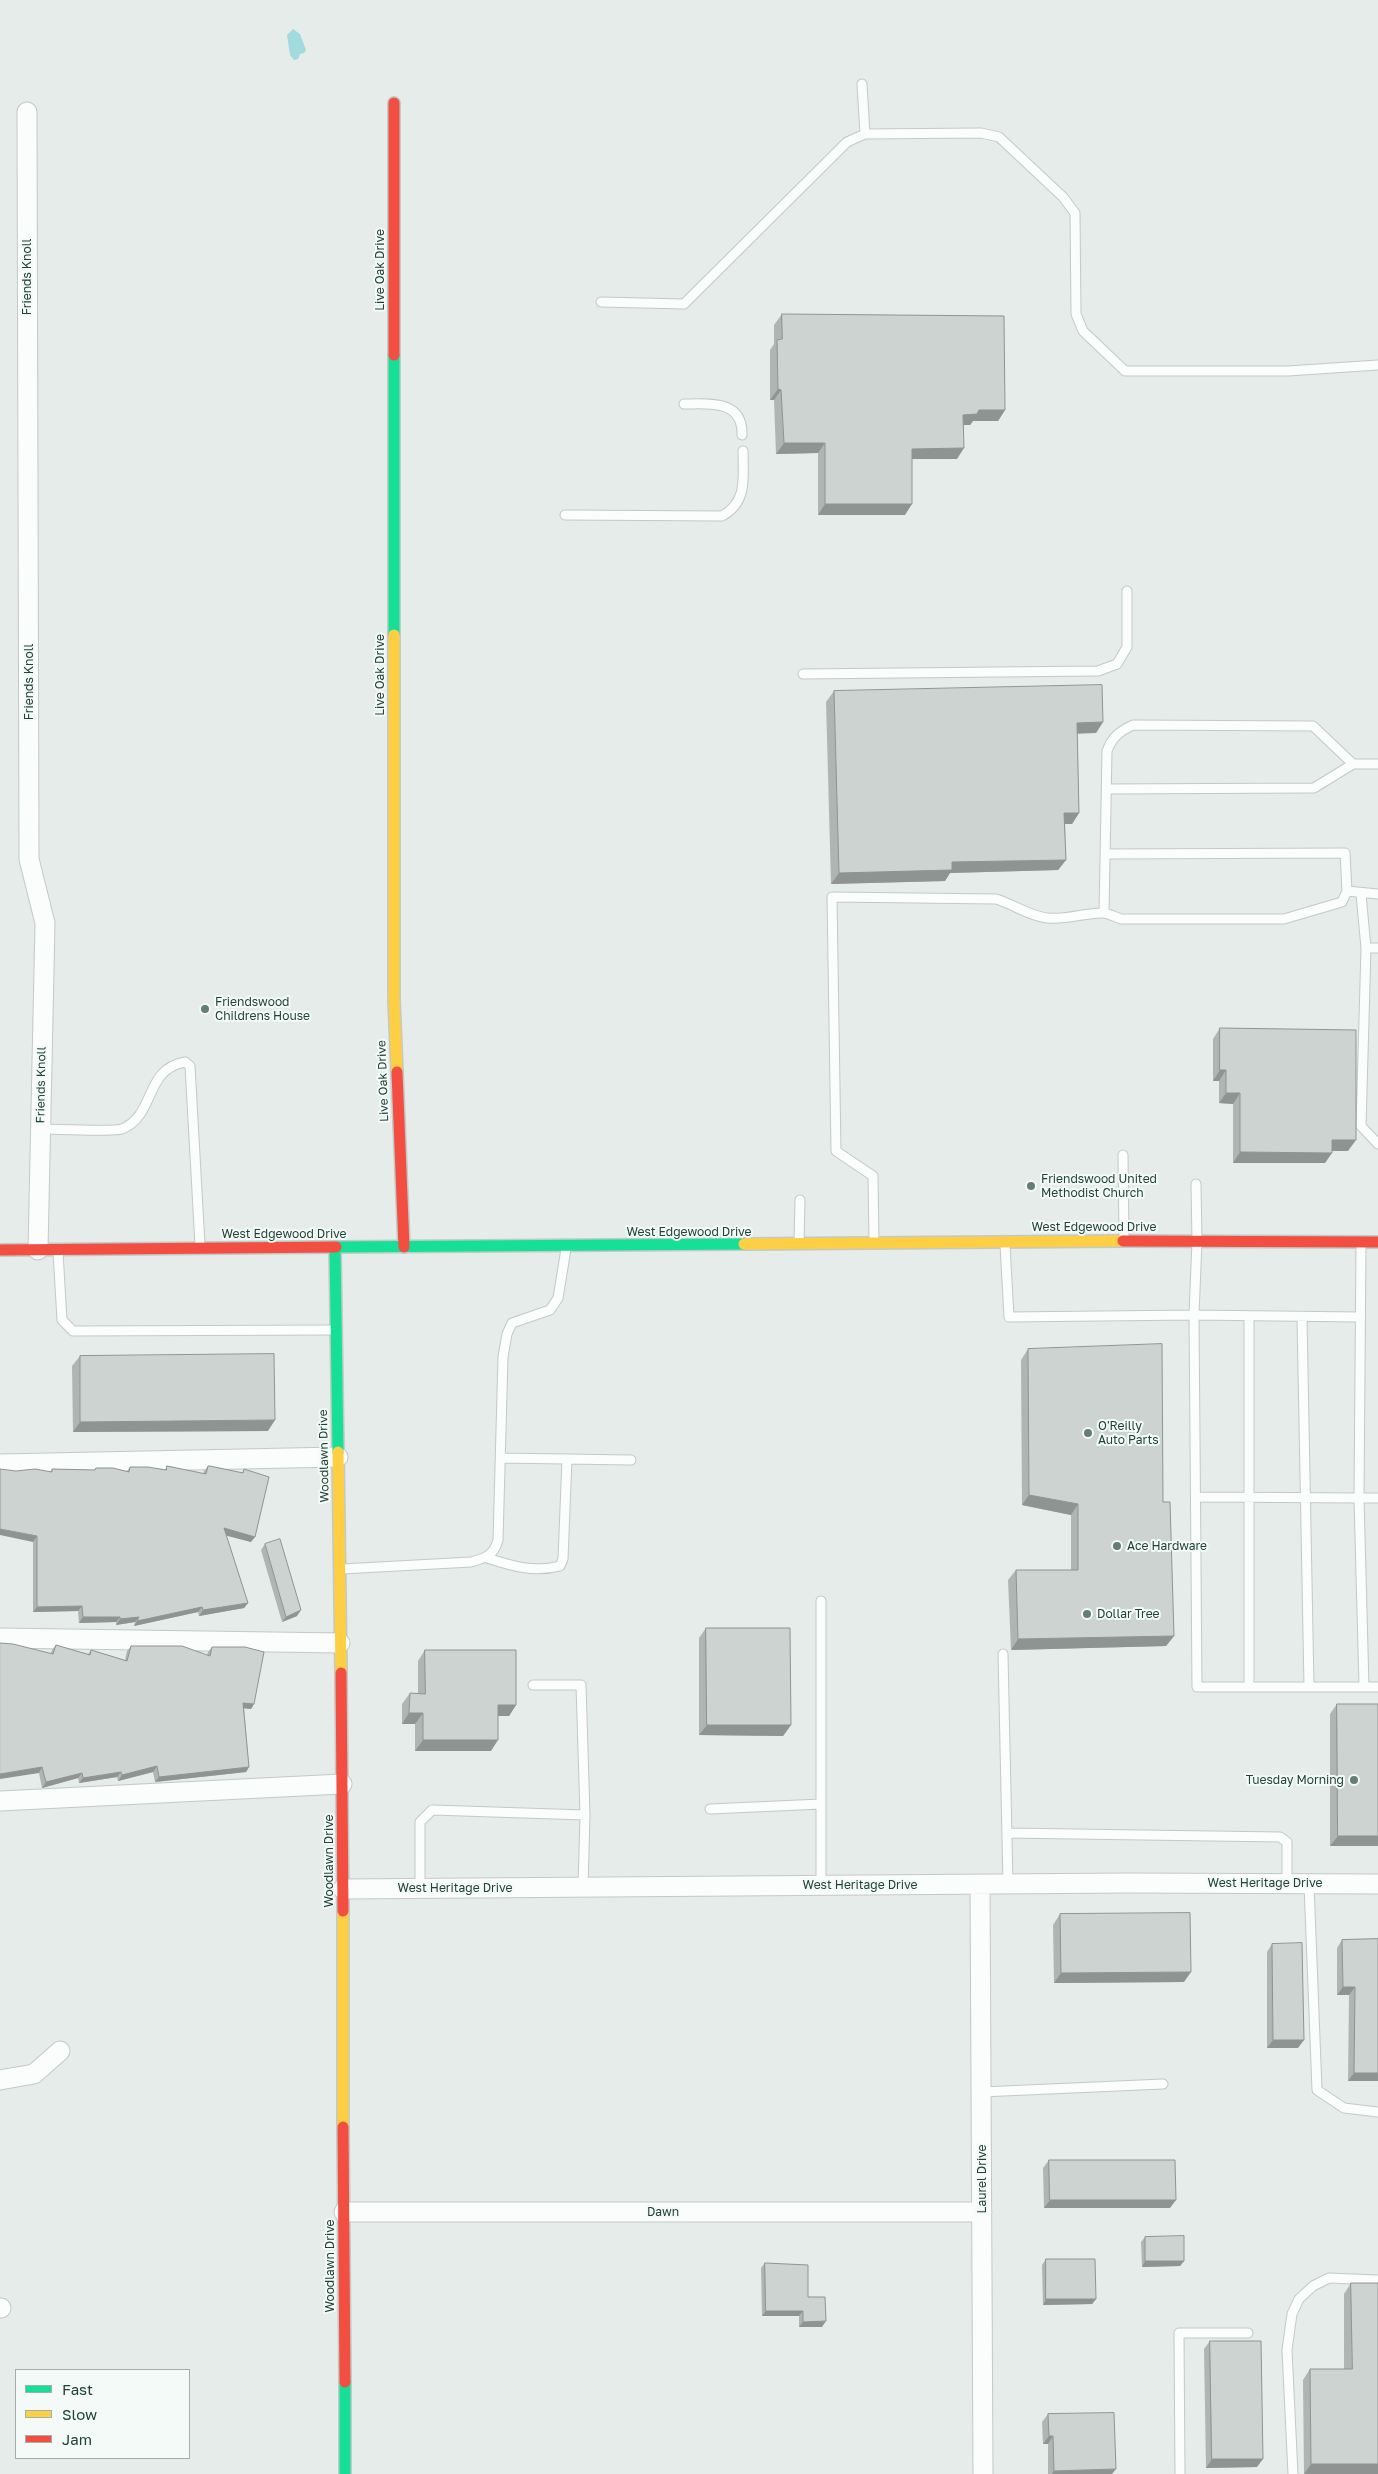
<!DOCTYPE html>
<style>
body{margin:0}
#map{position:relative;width:1378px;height:2474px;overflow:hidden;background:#e6ece9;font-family:"Golos Text",sans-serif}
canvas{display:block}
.legend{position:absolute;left:15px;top:2369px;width:175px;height:90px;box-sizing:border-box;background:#f4faf7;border:1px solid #9fb1aa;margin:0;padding:6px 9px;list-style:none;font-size:15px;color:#204336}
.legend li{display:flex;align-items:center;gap:10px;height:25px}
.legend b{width:25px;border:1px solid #9fb1aa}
</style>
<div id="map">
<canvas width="1378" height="2474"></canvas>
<ul class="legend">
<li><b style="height:6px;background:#16e098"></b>Fast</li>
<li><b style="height:6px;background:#ffcf43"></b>Slow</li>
<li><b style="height:6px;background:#f24e42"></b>Jam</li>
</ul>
</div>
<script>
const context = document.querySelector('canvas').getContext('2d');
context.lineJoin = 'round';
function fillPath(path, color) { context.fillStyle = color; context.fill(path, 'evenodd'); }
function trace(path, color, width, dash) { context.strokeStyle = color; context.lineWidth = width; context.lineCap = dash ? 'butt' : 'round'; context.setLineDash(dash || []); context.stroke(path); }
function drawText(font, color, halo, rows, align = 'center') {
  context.font = font + ' "Golos Text",sans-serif'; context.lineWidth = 4; context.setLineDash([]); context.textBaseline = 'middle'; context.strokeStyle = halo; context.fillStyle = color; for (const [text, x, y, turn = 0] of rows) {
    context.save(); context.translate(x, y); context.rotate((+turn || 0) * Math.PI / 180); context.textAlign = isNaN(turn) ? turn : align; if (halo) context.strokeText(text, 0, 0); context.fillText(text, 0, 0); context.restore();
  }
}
fillPath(new Path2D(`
 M293,29L300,34L306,50L304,53L300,54L298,59L294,60L290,55L287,35Z`), '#a1dbde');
const lane = new Path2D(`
 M862,84L865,134
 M601,302L684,304L847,142L865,134L981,133L999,137L1063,197L1075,213L1076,314L1083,331L1125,371H1288L1378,365
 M684,404C708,404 743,399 742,435
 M565,515L722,516C748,502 743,477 743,451
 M803,674L1098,671L1117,664L1127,647V591
 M1107,789L1314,788L1353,764H1378
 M1347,891L1378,894
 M1361,894L1366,948
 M1104,913L1107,751C1112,737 1120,731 1133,725L1313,726L1353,764
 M1378,948H1366L1361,1126L1378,1144
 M40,1129C54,1129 113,1132 122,1129C156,1115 144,1069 185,1062L190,1066L200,1245
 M1123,1155L1124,1239
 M1196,1184L1197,1241L1194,1315L1197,1687H1378
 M874,1240L873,1176L836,1151L832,897L996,899C1013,904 1029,916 1047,918C1066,920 1084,913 1102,913C1108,913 1115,917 1121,919H1284L1342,902L1347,891L1345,853L1106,854
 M799,1242L800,1200
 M1005,1245L1009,1317L1194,1315L1359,1317
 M58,1252L62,1320L73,1331L333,1330
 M1249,1316V1687
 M1302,1317L1309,1687
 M501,1458L631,1460
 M1196,1497L1359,1498L1361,1244
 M487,1558C512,1566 534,1573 560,1566L563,1559L567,1459
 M342,1569L471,1562C486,1558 494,1555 498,1540L503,1357L507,1334L512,1323L550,1310L558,1298L566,1249
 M1003,1654L1008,1884
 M533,1685H581L585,1815
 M1364,1687L1359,1498H1378
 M710,1809L821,1804
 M1007,1833L1280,1837L1287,1842V1883
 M1309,1884L1317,2090L1344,2108L1378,2112
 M821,1885V1601
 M420,1888V1822L432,1810L585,1815L583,1887
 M981,2092L1163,2084
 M1180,2474L1179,2333H1248
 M1293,2474L1287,2350L1292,2314L1299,2299L1313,2286L1329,2278L1378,2280`);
const street = new Path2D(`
 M27,112L29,859L45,923L38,1250
 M0,1464L338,1457
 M0,1638L340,1643
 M0,1801L342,1784
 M980,1884L983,2474
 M343,1889L1127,1883L1378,1884
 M0,2080L34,2074L60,2051
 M344,2212H982
 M0,2308H1`);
const fast = new Path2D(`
 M394,355V635
 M336,1247L744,1244
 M335,1248L338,1452
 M345,2382V2474`);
const slow = new Path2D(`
 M394,635V1000L397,1072
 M744,1244L1123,1241
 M338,1452L341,1673
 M343,1911V2127`);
const jam = new Path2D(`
 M394,103V355
 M397,1072L404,1247
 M1123,1241L1378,1242
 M0,1250L336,1247
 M341,1673L343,1911
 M343,2127L345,2382`);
trace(lane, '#c3c9c6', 11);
trace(street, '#c3c9c6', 21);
trace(fast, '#c1cac6', 14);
trace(slow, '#c1cac6', 14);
trace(jam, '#c1cac6', 14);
trace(lane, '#fbfcfc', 9);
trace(street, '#fbfcfc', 19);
trace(fast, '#16e098', 11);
trace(slow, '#ffcf43', 11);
trace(jam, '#f24e42', 11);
fillPath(new Path2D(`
 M782,314L1005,410L998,421H973L970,425H964L957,459H912L905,515H818V453L776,454L774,400H770V350L774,344V325Z
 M834,691L1103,722L1096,733H1077L1079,813L1072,824H1065L1066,860L1058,870L950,873L945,881L831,884L826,702Z
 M1220,1028L1348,1151H1332L1325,1163H1233V1104L1219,1103V1081H1213V1039Z
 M1028,1349L1163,1502L1174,1636L1166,1646L1011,1650L1008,1580L1016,1570H1071V1515L1022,1505L1021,1360Z
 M80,1356L268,1431L73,1432L72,1366Z
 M167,1466L203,1474L204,1471L208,1466L242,1473L244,1469L251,1542L226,1535L248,1603L244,1608L199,1616L198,1612L134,1626L135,1622L116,1625V1622L79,1623L78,1611L33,1612V1542L16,1471L50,1472L52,1469L94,1470L96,1468L127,1471L130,1467L165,1470Z
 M265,1544L297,1616L282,1622L261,1550Z
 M706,1628L791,1725L783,1736L699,1735V1638Z
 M56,1645L88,1654L91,1650L125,1660L127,1651L131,1646L207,1655L208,1652L212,1647L254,1704L251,1709L244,1708L249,1767L246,1772L155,1782L153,1772L118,1781L117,1777L79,1783L78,1778L42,1788L39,1773L51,1653L52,1650Z
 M425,1650L516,1705L509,1716H498L491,1751H415V1724H402V1704L410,1693H418V1661Z
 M1337,1704H1378V1846H1330V1714Z
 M1060,1914L1184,1982L1054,1983L1053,1925Z
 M1378,1939V2081H1348L1349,1995H1337V1948L1342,1940Z
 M1272,1944L1298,2048H1267V1952Z
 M1049,2160L1170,2208H1044L1043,2168Z
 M1145,2237L1184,2261L1180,2266L1142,2267L1141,2242Z
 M1046,2259L1096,2299L1092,2304L1043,2305L1042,2265Z
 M765,2263L808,2297L822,2327H799V2316H762L761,2268Z
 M1351,2283L1378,2474H1304L1303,2380L1310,2369H1344V2294Z
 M1210,2341L1257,2467L1206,2468L1204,2349Z
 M1048,2414L1112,2474H1048V2444H1043L1042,2422Z`), '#afb5b3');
fillPath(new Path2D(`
 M778,389L781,390L774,400H770Z
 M979,410H1005L998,421H973L970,425H956L963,415Z
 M784,443H825L818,453L776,454Z
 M964,448L957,459H905L912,449Z
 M825,504H912L905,515H818Z
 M1103,722L1096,733L1070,734L1077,723Z
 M1064,813H1079L1072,824H1057Z
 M1066,860L1058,870L950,873L945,881L831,884L839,873L952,862Z
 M1220,1070H1226L1219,1081H1213Z
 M1226,1093H1240L1233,1104L1219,1103Z
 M1332,1140H1356L1348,1151H1325Z
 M1240,1152L1332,1153L1325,1163H1233Z
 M275,1420L268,1431L73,1432L80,1422Z
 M1029,1495L1078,1504L1071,1515L1022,1505Z
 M224,1528L255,1537L251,1542L220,1534Z
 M0,1529L37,1536L33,1542L0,1535Z
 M248,1603L244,1608L199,1616L203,1610Z
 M82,1606L78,1611L33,1612L37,1607Z
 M202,1607L198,1612L134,1626L137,1621Z
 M301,1610L297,1616L282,1622L286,1617Z
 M83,1617H120L116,1622L79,1623Z
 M139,1617L135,1622L116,1625L120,1619Z
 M1174,1636L1166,1646L1011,1650L1018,1639Z
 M243,1703L254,1704L251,1709L240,1708Z
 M498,1705H516L509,1716H490Z
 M409,1713H423L415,1724H402Z
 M707,1725H791L783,1736L699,1735Z
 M423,1740H498L491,1751H415Z
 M157,1766L153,1772L118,1781L122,1775Z
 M42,1767L39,1773L0,1779V1774Z
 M249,1767L246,1772L155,1782L159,1777Z
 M121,1772L117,1777L79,1783L83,1778Z
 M82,1773L78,1778L42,1788L46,1782Z
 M1338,1836H1378V1846H1330Z
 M1191,1972L1184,1982L1054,1983L1061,1973Z
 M1343,1987H1355L1349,1995H1337Z
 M1273,2040H1304L1298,2048H1267Z
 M1354,2073H1378V2081H1348Z
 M1050,2200H1176L1170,2208H1044Z
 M1145,2261H1184L1180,2266L1142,2267Z
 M1046,2299H1096L1092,2304L1043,2305Z
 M766,2311H803L799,2316H762Z
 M826,2321L822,2327H799L803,2322Z
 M1049,2436H1053L1048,2444H1043Z
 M1212,2459H1263L1257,2467L1206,2468Z
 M1311,2464H1378V2474H1304Z
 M1116,2469L1112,2474H1052L1054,2471Z`), '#8f9492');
const building = new Path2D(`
 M782,314L1004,316L1005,410H979L977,414L963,415L964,448L912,449V504H825V443H784L781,390L778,389L777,340L782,339Z
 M1102,685L1103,722L1077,723L1079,813H1064L1066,860L952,862V870L839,873L834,691Z
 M1220,1028L1356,1030V1140H1332V1153L1240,1152V1093H1226V1070H1220Z
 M1162,1344L1163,1502H1170L1174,1636L1018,1639L1016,1570H1078V1504L1029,1495L1028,1349Z
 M274,1354L275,1420L80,1422V1356Z
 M167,1466L206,1474L208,1466H210L243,1473L244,1469L269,1477L255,1537L224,1528L248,1603L203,1610L202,1607L137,1621L139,1617L120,1619V1617H83L82,1606L37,1607V1536L0,1529V1469L16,1471L35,1469L52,1472V1469L95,1470L96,1468H113L129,1472L130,1467H148L166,1470Z
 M280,1539L301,1610L286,1617L265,1544Z
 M706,1628H790L791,1725H707Z
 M0,1643L13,1644L53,1654L56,1645L90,1655L91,1650L127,1661L131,1646H182L210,1656L212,1647H245L264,1652L254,1704L243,1703L249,1767L159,1777L157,1766L122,1775L121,1772L83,1778L82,1773L46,1782L42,1767L0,1774Z
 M425,1650H516V1705H498V1740H423V1713H409L410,1693L425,1694Z
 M1337,1704H1378V1836H1338Z
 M1190,1913L1191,1972L1061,1973L1060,1914Z
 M1378,1939V2073H1354L1355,1987H1343L1342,1940Z
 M1302,1943L1304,2040H1273L1272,1944Z
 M1049,2160H1175L1176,2200H1050Z
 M1184,2236V2261H1145V2237Z
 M1046,2259H1095L1096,2299H1046Z
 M765,2263L808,2265V2297H825L826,2321L803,2322V2311H766Z
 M1351,2283H1378V2464H1311L1310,2369H1352Z
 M1210,2341H1261L1263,2459H1212Z
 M1114,2413L1116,2469L1054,2471L1053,2436H1049L1048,2414Z`);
fillPath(building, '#ccd3d0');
trace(building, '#8f9492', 1);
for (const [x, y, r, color] of [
 [205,1009,5,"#657e75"],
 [1031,1186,5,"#657e75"],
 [1088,1433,5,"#657e75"],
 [1117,1546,5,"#657e75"],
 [1087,1614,5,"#657e75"],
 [1354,1780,5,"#657e75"]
]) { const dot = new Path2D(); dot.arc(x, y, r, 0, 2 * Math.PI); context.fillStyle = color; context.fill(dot); trace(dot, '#f4faf7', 2); }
drawText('12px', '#204336', '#f4faf7', [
 ["Live Oak Drive",380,270,-90],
 ["Friends Knoll",27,277,-90],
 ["Live Oak Drive",380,675,-90],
 ["Friends Knoll",29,682,-90],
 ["Live Oak Drive",383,1081,-92],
 ["Friends Knoll",41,1085,-89],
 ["West Edgewood Drive",1094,1227],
 ["West Edgewood Drive",689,1232],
 ["West Edgewood Drive",284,1234],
 ["Woodlawn Drive",324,1456,-91],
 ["Woodlawn Drive",329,1861,-90],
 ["West Heritage Drive",1265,1883],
 ["West Heritage Drive",860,1885],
 ["West Heritage Drive",455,1888],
 ["Laurel Drive",982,2179,-90],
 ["Dawn",663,2212],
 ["Woodlawn Drive",330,2266,-90]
]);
drawText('12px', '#204336', '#f4faf7', [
 ["Friendswood",215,1002],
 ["Childrens House",215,1016],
 ["Friendswood United",1041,1179],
 ["Methodist Church",1041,1193],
 ["O'Reilly",1098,1426],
 ["Auto Parts",1098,1440],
 ["Ace Hardware",1127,1546],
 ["Dollar Tree",1097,1614],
 ["Tuesday Morning",1344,1780,"right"]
], 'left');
</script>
